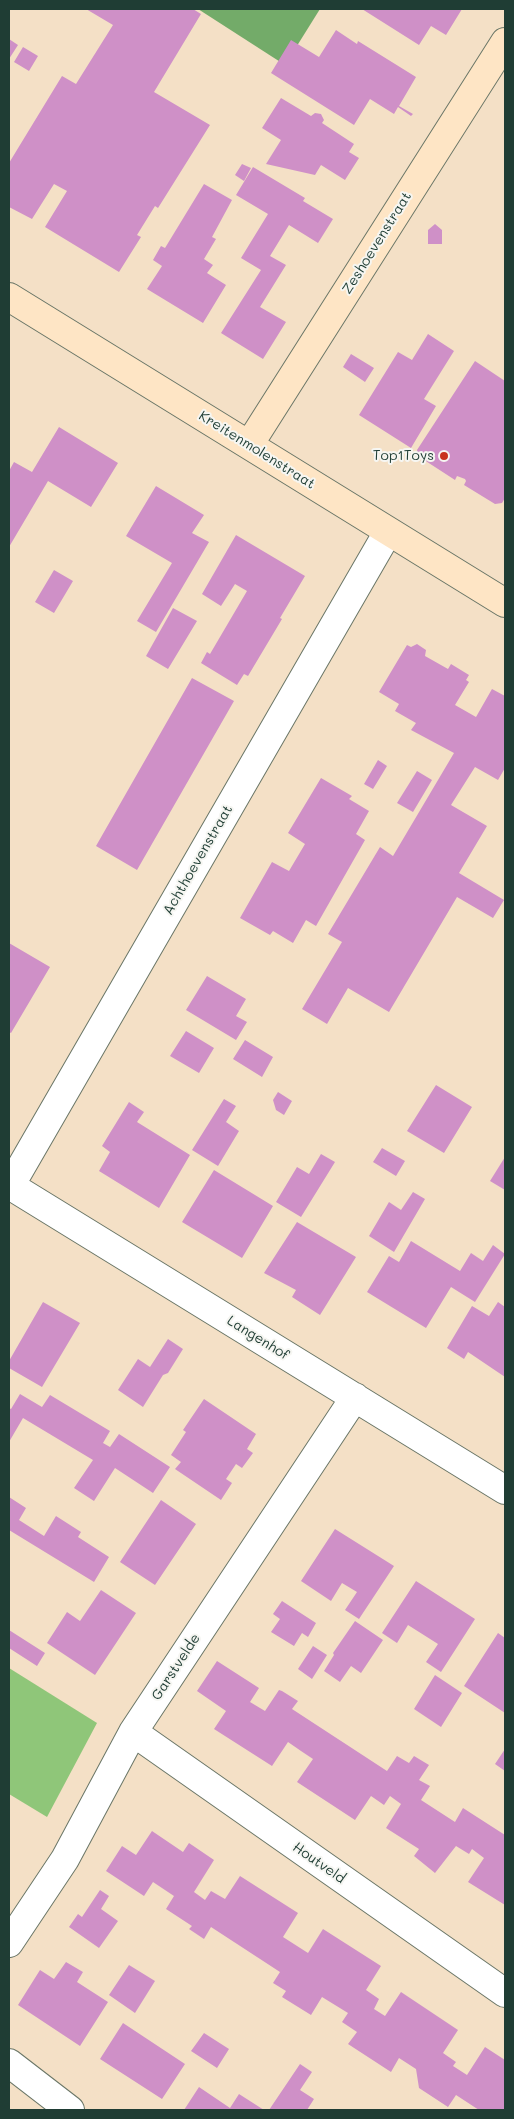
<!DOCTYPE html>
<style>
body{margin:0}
#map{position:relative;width:514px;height:2119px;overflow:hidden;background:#f4e0c6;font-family:Mali,sans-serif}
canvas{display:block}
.frame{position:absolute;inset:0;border:10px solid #1f3d34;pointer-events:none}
</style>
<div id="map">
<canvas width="514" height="2119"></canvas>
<div class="frame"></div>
</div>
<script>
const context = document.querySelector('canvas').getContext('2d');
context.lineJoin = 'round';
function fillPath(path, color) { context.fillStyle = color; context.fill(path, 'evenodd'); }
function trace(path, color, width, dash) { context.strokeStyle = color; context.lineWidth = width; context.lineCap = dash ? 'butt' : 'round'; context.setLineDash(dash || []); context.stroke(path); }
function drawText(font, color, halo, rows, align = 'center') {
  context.font = font + ' Mali,sans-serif'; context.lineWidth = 4; context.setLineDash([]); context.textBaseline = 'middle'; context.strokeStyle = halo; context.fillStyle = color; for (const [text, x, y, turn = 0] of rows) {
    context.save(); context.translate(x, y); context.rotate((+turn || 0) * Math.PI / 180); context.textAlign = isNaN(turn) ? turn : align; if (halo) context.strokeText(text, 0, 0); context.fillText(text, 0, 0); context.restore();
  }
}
fillPath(new Path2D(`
 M9,1668L97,1723L47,1817L9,1794Z`), '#8fc679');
fillPath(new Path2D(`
 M198,9H320L285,65Z`), '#73ab69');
fillPath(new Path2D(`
 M86,9H193L201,14L154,92L210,125L158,208L155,206L137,235L141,237L119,272L45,227L67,191L54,184L32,219L9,207V163L62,76L76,84L113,25Z
 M362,9L386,10L462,9L446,35L431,26L419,45Z
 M336,30L357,44L358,41L416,77L399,106L413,114L411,116L398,107L394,114L370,99L354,125L271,73L291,40L319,57Z
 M9,39L18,45L9,59Z
 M23,47L38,56L29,71L14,62Z
 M281,98L311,116L315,113L321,114L324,120L322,123L354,144L349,152L359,158L345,180L321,165L315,175L266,164L281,140L262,128Z
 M242,164L251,168L244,181L235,175Z
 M253,167L305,198L303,201L333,219L318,243L289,225L270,256L286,265L260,307L286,322L263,359L221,333L261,270L241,258L268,214L236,195Z
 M204,184L232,200L212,237L216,239L204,259L213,265L207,273L226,285L203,323L147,289L162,266L153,260L161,246L165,248Z
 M435,224L442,230V244H428V230Z
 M428,334L454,351L424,399L436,406L411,448L359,415L398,352L412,360Z
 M351,354L374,368L365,382L343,367Z
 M475,361L505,381V498L502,503L495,504L464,485L466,481L465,479L457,476L455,480L418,456L417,450Z
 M59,427L118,463L91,507L48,481L9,547V471L14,462L32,472Z
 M156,486L204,515L192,533L209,542L156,632L137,621L172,563L126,536Z
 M236,535L305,576L280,618L282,619L248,676L244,674L237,685L201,663L207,652L210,654L247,591L235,584L221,606L202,594Z
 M54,570L73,581L54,613L35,602Z
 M173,608L197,621L168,669L146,656Z
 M417,644L426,650L425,656L448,669L451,664L469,675L466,680L469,682L455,705L476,717L492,689L505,696V768L498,780L475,767L451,805L487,826L459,873L504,900L493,918L457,897L389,1012L348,988L327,1024L302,1009L342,942L328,934L380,847L393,856L454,753L411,730L416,723L395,711L399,704L379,692L407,645L411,647Z
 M192,678L234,701L137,870L96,846Z
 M378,760L387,766L373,789L364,784Z
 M417,771L432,780L413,812L397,803Z
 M321,778L352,796L349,799L369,811L356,834L365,840L316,926L306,920L293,943L273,931L270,935L240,918L272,862L289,871L305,844L288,833Z
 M9,943L50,967L11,1033L9,1032Z
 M207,976L246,999L236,1016L247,1022L236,1040L186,1010Z
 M186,1031L214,1048L199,1073L170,1056Z
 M245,1040L273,1057L262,1077L233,1059Z
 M436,1085L472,1107L444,1153L407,1131Z
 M278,1092L292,1101L284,1115L276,1110L273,1100Z
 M224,1099L236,1106L226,1122L239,1131L218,1166L192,1150Z
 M129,1102L144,1112L137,1122L190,1155L159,1208L99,1171L110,1152L102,1146Z
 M382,1148L405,1161L396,1176L373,1162Z
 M321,1154L335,1162L301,1217L276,1202L297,1167L309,1174Z
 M505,1157V1190L490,1181Z
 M214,1170L273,1206L242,1258L182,1222Z
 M413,1192L425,1199L394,1252L369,1236L389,1202L401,1210Z
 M297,1222L356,1257L320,1315L292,1297L296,1290L264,1273Z
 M411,1241L460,1271L471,1253L483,1261L493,1245L505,1254L475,1302L451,1287L426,1328L367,1292L389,1256L399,1262Z
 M43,1302L80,1323L42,1387L9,1368V1361Z
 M498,1302L505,1307V1377L468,1352L464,1359L447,1348L472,1306L489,1316Z
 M168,1339L183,1349L168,1373L163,1375L143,1407L118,1390L138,1359L150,1367Z
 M20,1394L42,1407L50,1395L110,1431L103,1443L110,1447L119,1434L170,1467L153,1493L115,1468L94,1501L74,1488L93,1460L23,1418L9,1442V1408L11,1409Z
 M204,1399L256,1434L247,1449L253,1453L242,1468L236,1464L226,1479L232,1483L221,1500L175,1469L181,1462L171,1455L186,1432L183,1430Z
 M9,1497L26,1508L19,1520L44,1536L56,1516L81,1532L78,1537L109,1557L94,1582L9,1530Z
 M161,1500L196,1524L155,1585L120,1562Z
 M335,1529L394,1566L359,1619L345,1610L357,1592L342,1583L331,1601L301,1581Z
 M416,1581L475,1619L441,1672L426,1662L438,1644L408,1625L397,1643L382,1633Z
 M101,1590L136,1613L95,1675L47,1643L67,1612L80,1621Z
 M282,1601L316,1623L308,1637L302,1633L294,1646L271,1632L280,1619L273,1614Z
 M355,1621L383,1640L361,1673L351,1666L340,1682L324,1671L334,1655L333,1653Z
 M9,1630L45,1653L37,1666L9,1648Z
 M498,1633L505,1638V1713L464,1686Z
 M313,1646L327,1655L312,1679L298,1669Z
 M217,1661L259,1688L250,1702L265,1711L279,1690L282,1691L298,1701L292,1709L387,1771L397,1756L409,1763L414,1756L429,1765L419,1780L430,1786L421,1800L455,1822L463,1808L505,1835V1905L468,1882L484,1858L472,1849L469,1854L456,1846L435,1873L414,1856L419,1849L386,1828L401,1804L390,1796L384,1805L371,1796L355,1820L297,1782L313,1759L301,1751L288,1742L272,1766L214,1729L226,1711L197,1691Z
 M435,1675L462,1693L441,1727L414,1709Z
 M505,1749V1771L495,1764Z
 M152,1831L183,1852L189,1843L214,1860L194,1892L205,1900L211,1891L225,1899L240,1876L298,1913L283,1937L308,1953L323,1929L381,1966L366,1990L379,1999L374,2009L385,2016L401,1992L458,2030L443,2053L456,2062L453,2066L467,2075L485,2047L505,2060V2110H479L456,2095L448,2107L419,2088L416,2069L399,2058L391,2072L348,2044L357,2032L342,2022L348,2013L322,1997L311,2015L282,1997L286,1991L273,1983L280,1972L211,1927L204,1939L189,1929L192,1926L166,1909L174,1896L153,1882L144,1896L106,1871L122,1846L136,1855Z
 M100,1890L109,1896L101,1909L118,1921L99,1948L69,1927L78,1914L82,1917Z
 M66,1962L83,1972L77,1982L108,2002L80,2046L18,2005L40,1970L54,1979Z
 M129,1965L155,1981L135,2013L109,1995Z
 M123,2023L185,2064L162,2099L100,2059Z
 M204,2033L229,2049L217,2068L191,2051Z
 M300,2064L312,2072L300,2090L314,2099L307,2110H269Z
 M199,2087L230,2108L239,2094L264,2110H184Z`), '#cf90c7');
const street = new Path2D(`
 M11,1186L505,1490
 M9,1188L388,532
 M133,1732L505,1993
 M9,1943L65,1859L133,1732L355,1397
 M9,2063L70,2110`);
const secondary = new Path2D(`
 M9,297L505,603
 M249,445L505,42`);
trace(street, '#6a7667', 30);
trace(secondary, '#6a7667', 30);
trace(street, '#fff', 28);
trace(secondary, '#fee5c5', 28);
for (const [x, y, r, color] of [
 [444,456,5,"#c8321e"]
]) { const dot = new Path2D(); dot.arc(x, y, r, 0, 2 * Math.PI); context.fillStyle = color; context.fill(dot); trace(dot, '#f6f6f2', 2); }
drawText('14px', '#1f3d34', '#f6f6f2', [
 ["Zeshoevenstraat",377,243,-58],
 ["Kreitenmolenstraat",257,450,32],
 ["Achthoevenstraat",198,860,-60],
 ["Langenhof",258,1338,32],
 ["Garstvelde",176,1667,-57],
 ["Houtveld",319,1863,35]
]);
drawText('14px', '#1f3d34', '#f6f6f2', [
 ["Top1Toys",434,456]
], 'right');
</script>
